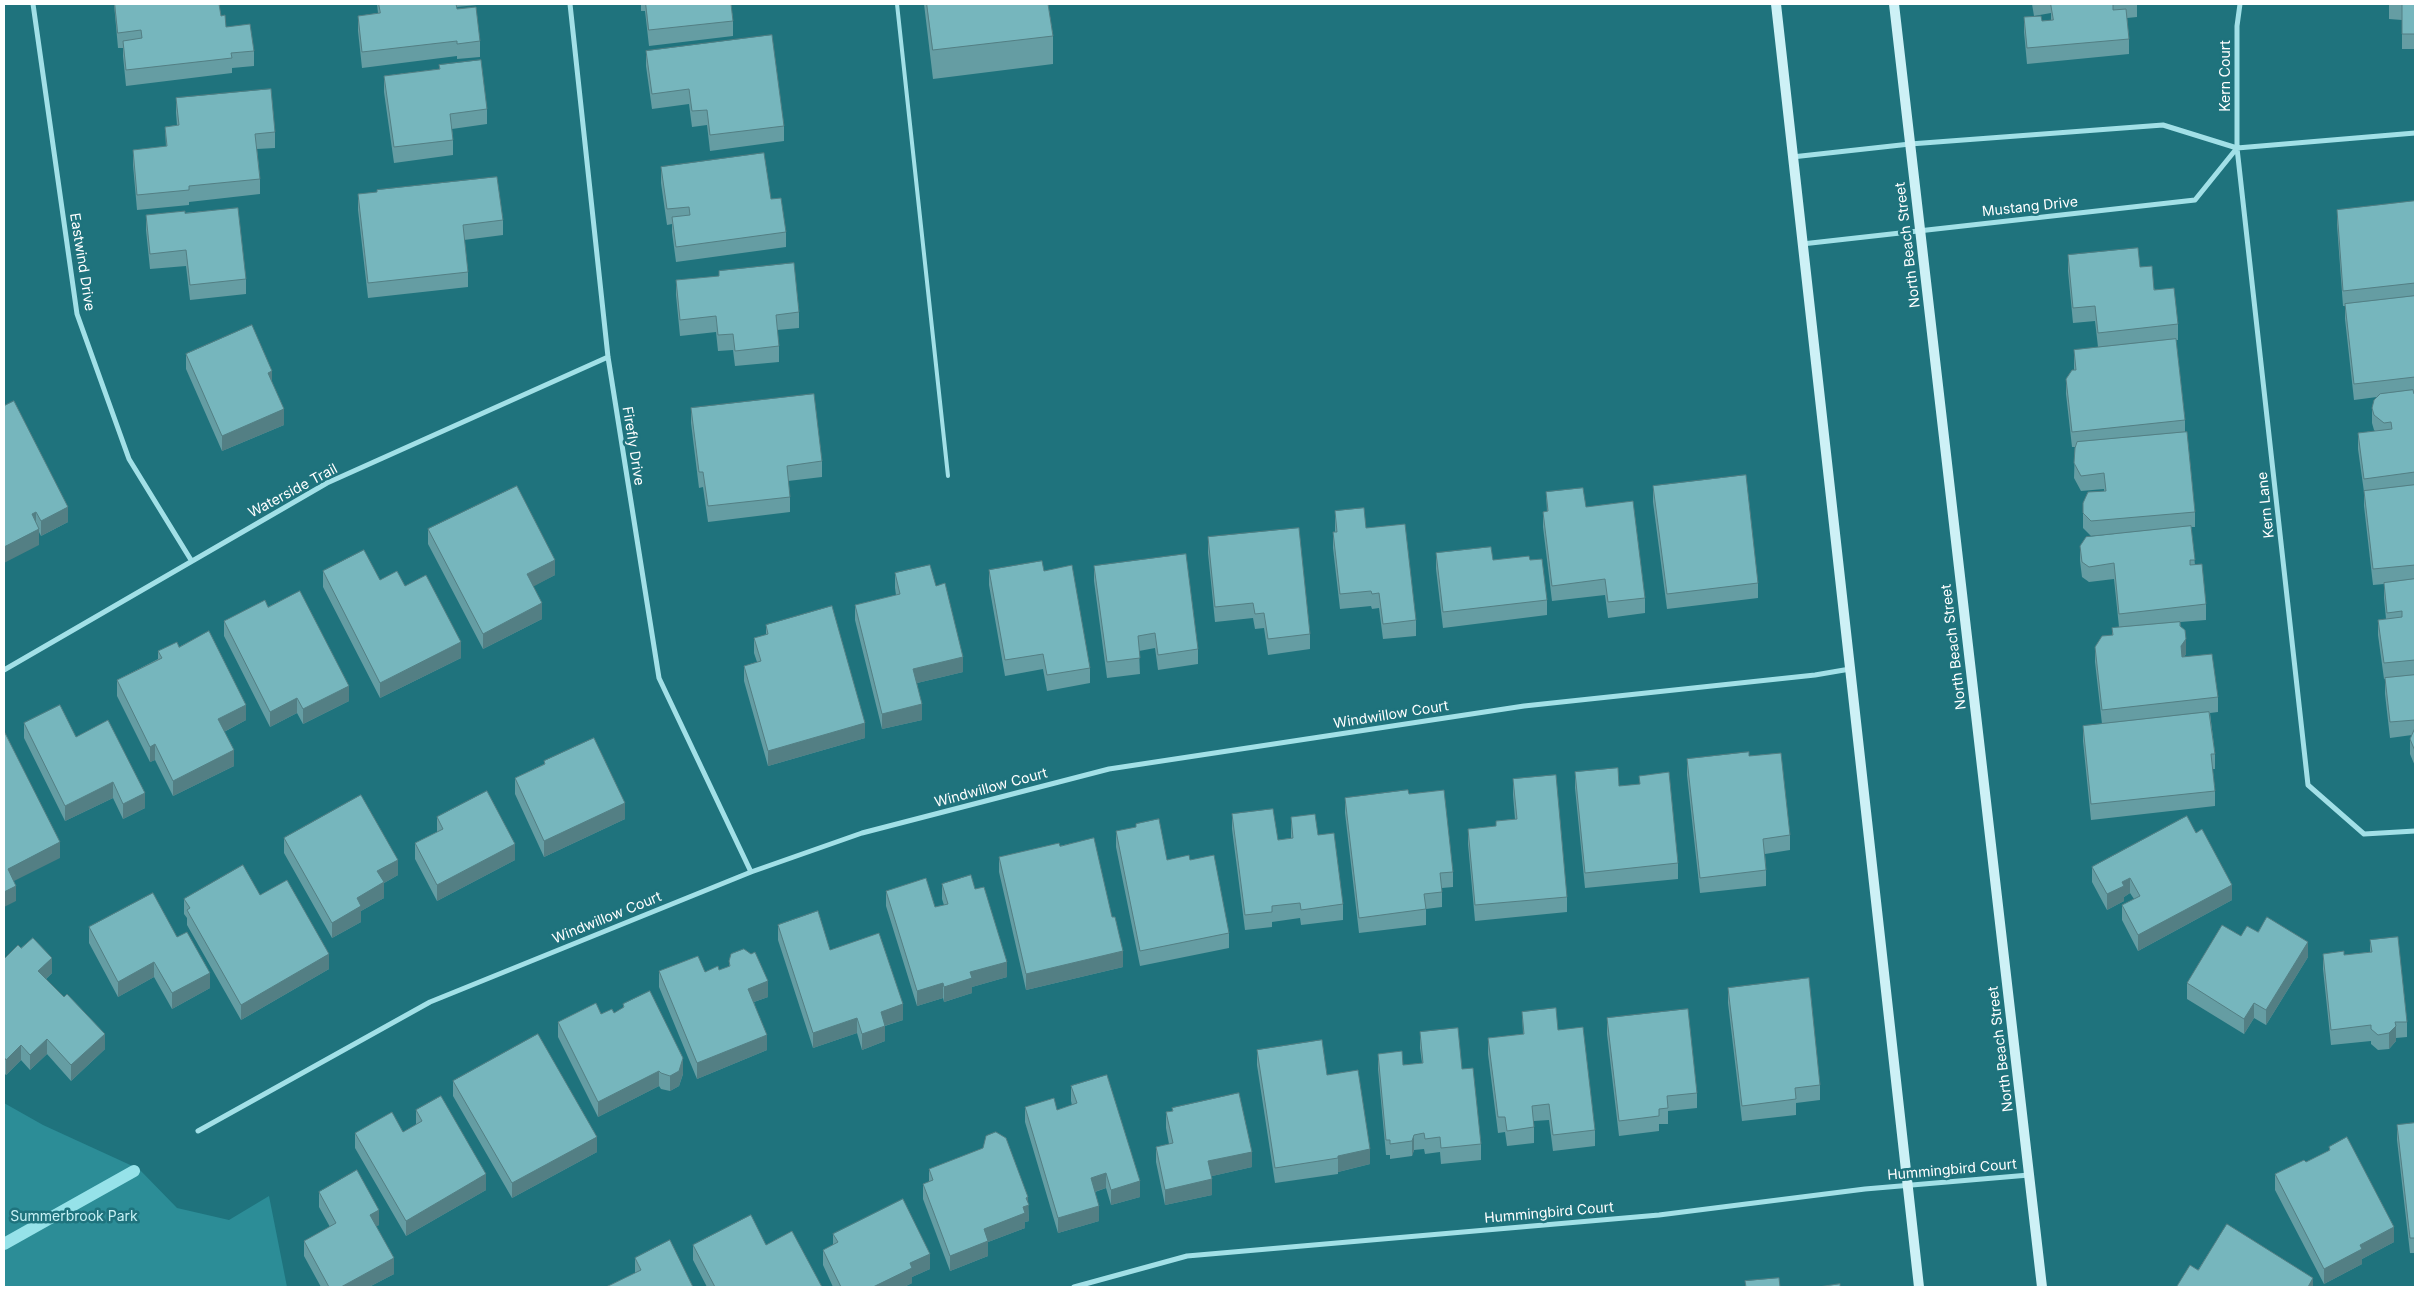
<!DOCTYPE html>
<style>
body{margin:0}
#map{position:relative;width:2419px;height:1291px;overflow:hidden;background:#1f737d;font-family:Inter,sans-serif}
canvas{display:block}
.frame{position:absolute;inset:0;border:5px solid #fff;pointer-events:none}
</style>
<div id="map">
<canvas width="2419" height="1291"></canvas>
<div class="frame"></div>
</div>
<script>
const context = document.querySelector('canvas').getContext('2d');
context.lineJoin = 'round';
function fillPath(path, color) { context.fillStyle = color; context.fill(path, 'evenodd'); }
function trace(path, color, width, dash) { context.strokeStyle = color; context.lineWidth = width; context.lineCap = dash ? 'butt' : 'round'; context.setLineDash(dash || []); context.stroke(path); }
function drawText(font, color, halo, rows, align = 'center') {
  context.font = font + ' Inter,sans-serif'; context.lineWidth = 5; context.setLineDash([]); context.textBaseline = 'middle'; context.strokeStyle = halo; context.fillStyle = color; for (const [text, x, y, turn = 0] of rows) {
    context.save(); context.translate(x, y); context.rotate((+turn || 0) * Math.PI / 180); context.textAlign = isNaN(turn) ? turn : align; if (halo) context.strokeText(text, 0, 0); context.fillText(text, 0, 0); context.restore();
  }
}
fillPath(new Path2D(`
 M4,1103L43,1125L139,1169L177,1208L229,1220L269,1196L287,1287H4Z`), '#2c8d97');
trace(new Path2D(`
 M4,1244L134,1171`), '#96e2e9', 12);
trace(new Path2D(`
 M897,4L948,476`), '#a2e0e7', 4);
trace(new Path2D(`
 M33,4L77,314L129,459L191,560
 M570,4L608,357L659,678L751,872
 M2240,4L2237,26V148L2308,785L2364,834L2415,831
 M1792,157L1910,144L2163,125L2237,148L2415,133
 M1802,244L2195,200L2237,148
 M4,670L327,483L608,357
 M198,1131L430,1002L751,872L862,833L1109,769L1524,706L1815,675L1850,669
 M1074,1287L1187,1256L1659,1215L1865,1189L2029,1175`), '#a2e0e7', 5);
trace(new Path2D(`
 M1776,4L1919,1287
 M1894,4L2042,1287`), '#cdf1f6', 10);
fillPath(new Path2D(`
 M114,4H219L221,16L226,27L254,51V66L232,68V73L126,86L123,56V48H118Z
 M377,4H477V5L456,7L457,9L480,41V57L457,59V56L362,68L358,31V16L378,13Z
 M641,4H732H731L733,21V36L649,46L645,11H641Z
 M924,4H1048L1053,36V64L933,79Z
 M2032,4H2137V17L2127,18L2129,39V54L2027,64L2024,32V17L2042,21L2051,20V13L2034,16Z
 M2389,4H2415V49H2402V20L2389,19Z
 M646,51L784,126V141L710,151L707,125L692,127L689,104L652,109L646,66Z
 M439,65L487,109V124L452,129L453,140V155L394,163L384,92V76L439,69Z
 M176,98L275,132V148L257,149L260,179V194L189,202V205L137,210L133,165V150L166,147L165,127L177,125L176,113Z
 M661,167L771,199L786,232V247L676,262L672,232V224L667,225L661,183Z
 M358,194L503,220V235L464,240L468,272V287L368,298L358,210Z
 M2415,201V393H2414V394H2415V766L2410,754V739L2412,735L2390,738L2385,694V679H2384L2378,635V620L2386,619L2384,598V584L2373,585L2364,506V492L2358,449V433L2375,431L2374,430L2372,423V408L2377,397L2354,400L2345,319V306H2343L2337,225V210Z
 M146,215L246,279V294L190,300L186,266L150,269L146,230Z
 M2068,255L2140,267L2178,324V340H2176L2185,420V432L2195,512V527H2191L2195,565L2206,604V620L2180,622L2186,654L2184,657L2218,697V712L2210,713L2215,754V769H2212L2215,791V806L2091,820L2083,741V726L2102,724L2095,662V647L2112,635V628L2119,627L2114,579L2089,582L2082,577L2080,561V546L2119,534L2091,536L2083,528V503L2104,491V489L2081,491L2074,478L2075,447H2072L2066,394V379L2074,370V350L2098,347L2095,321L2073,323L2068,271Z
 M676,280L799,312V328L777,330L779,346V362L735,366L733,350L718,351L716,332L680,336L676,295Z
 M186,354L284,425L222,451L186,369Z
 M4,406L68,522L41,536L39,532V545Z
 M691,408L822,461V477L788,481L790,497V512L708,522L703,487L699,488L691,423Z
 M1653,486L1758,583V598L1667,609L1653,502Z
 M1546,492L1586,507L1645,598V613L1608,618L1605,595L1552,601L1543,527V512H1547Z
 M1335,511L1366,528L1416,620V636L1383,639L1379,608L1372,609L1371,606L1340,609L1333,548V532H1335Z
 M428,529L555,575L533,586L542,619L483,649L428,544Z
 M1208,537L1310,634V649L1268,655L1264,628L1255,629L1253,618L1215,622L1208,553Z
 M1436,553L1493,560H1530L1547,600V615L1443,628L1436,569Z
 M1094,566L1198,649V664L1158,670L1155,648L1139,651L1140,674L1107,678L1094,581Z
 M989,570L1044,571L1090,668V683L1047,691L1043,669L1005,676L989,585Z
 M323,571L380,580L405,586L461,658L380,698L323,587Z
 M895,573L936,586L963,672L917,683L922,720L882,729L855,620V605L896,595L895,588Z
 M268,607L349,701L303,724L297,713L270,727L224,636V621Z
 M766,625L865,738L768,766L744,681V666L757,662L754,653V638L766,635Z
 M179,647L246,720L224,732L234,766L173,796L155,760L150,762L117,696V680L158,659V651Z
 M24,723L76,737L145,808L123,819L113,798L65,821L24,738Z
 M1749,756L1790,835V850L1765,854L1766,870V886L1700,893L1687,775V759Z
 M544,761L625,819L544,857L515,794V778L544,764Z
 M1575,772L1619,786L1678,863V879L1585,888L1575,788Z
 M1513,779L1567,897V912L1475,921L1468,844V829L1496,826V821L1515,819L1513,795Z
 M1409,794L1453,872V887L1442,888V907L1426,909V925L1359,933L1345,813V798Z
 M1232,814L1278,840L1291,838V817L1318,835L1343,904V920L1301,925L1300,918L1272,922V927L1245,930L1232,829Z
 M437,817L515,860L437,901L415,859V843L437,832Z
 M1116,831L1167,860L1229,933V948L1140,966L1116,847Z
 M284,838L398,875L384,883V898L361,911V922L332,938L284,853Z
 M1060,846L1112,917L1123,967L1026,990L999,872V857Z
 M2092,867L2232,900L2138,951L2122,920V905L2134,899L2130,893L2124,897V901L2107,910L2092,882Z
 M942,884L975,889L1007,977L972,987V993L944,1002L943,998L917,1006L886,906V891L935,907L944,905L942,899Z
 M260,895L329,969L241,1020L187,925V918L184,914V899Z
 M2414,920H2415V946L2414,935Z
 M778,925L830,950L903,1020L885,1026V1041L862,1050L857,1033L813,1048L778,940Z
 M89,927L177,937L210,988L172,1009L154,977L118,997L89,943Z
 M2258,932L2308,957L2266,1025L2254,1018L2244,1034L2187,999V983L2241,936Z
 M2370,940L2407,1022V1037L2396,1038V1041L2389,1049L2378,1050L2371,1044V1041L2331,1045L2323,969V954L2344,955L2370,952Z
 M21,948L52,973L46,979L105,1049L71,1081L47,1054L30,1070L21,1060L6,1075L4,1073V959Z
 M729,961L768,997L754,1002L767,1050L697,1079L659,987V971L705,972L719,970L729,967Z
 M1728,988L1820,1085V1100L1796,1103V1115L1742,1121L1728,1003Z
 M623,1004L683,1074L679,1086L670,1091L661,1089L659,1086L598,1117L558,1037V1022L614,1013L623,1008Z
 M1522,1012L1558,1030L1595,1130V1146L1553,1151L1549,1120L1534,1121V1143L1507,1146L1505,1132L1498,1133L1488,1054V1038L1523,1034Z
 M1607,1018L1697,1093V1108L1668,1111V1124H1659V1131L1619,1136L1607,1034Z
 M1420,1032L1462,1069L1481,1144V1160L1441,1164L1440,1152L1425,1154L1424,1149L1414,1150L1412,1156L1390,1159V1155H1386L1378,1069V1054L1403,1065L1422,1063L1420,1048Z
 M1257,1050L1327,1075L1370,1164L1338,1172V1174L1275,1183L1257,1065Z
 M453,1081L597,1152L512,1198L453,1096Z
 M1071,1086L1140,1197L1111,1205L1106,1188L1095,1192L1099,1221L1058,1233L1025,1122V1107L1057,1110L1072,1105L1071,1101Z
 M1172,1108L1252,1167L1212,1176V1195L1165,1205L1156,1162V1147L1169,1144L1166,1128V1112L1172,1111Z
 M416,1110L486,1190L406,1236L355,1148V1133L403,1132L416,1125Z
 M2415,1123V1253H2410L2397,1140V1125Z
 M2329,1147L2394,1242L2362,1259V1264L2324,1284L2275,1190V1174L2306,1162L2329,1151Z
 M929,1169L1028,1204L1029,1221L1025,1222V1228L988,1242V1256L950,1271L923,1199V1184L929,1182Z
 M319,1192L379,1225L376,1226L394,1274L369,1287H321L304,1256V1241L330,1227L319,1207Z
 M833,1234L930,1269L912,1277V1283L904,1287H833L823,1265V1250L833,1245Z
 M693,1245H766L822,1287H707L693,1260Z
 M635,1258L693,1287L635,1273Z`), '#659da3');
fillPath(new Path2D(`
 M272,371V386L268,373Z
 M284,409V425L222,451V436Z
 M68,507V522L41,536V521Z
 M36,512V527L32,514Z
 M39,529V545L4,563V547Z
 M555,560V575L527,590V574Z
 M542,603V619L483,649V634Z
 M2186,639V654L2181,661V646Z
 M461,642V658L380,698V683Z
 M963,657V672L913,684V669Z
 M349,686V701L303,724V709Z
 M297,698V713L270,727V712Z
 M922,704V720L882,729V714Z
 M246,705V720L218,735V719Z
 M865,723V738L768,766V751Z
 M155,744V760L150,762V747Z
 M234,750V766L173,796V781Z
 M113,782V798L65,821V806Z
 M145,793V808L123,819V804Z
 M625,803V819L544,857V841Z
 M60,842V858L8,884V869Z
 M515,844V860L437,901V885Z
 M398,860V875L384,883V898L361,911V922L332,938V923L377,871Z
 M2130,878V893L2124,897V901L2107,910V894L2122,882Z
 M2232,885V900L2138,951V935Z
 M16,886V901L4,907V892Z
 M2308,942V957L2266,1025V1010Z
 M1123,951V967L1026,990V974Z
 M329,954V969L241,1020V1005Z
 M52,958V973L38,986V971Z
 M154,962V977L118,997V982Z
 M1007,962V977L972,987V993L944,1002V987L970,972Z
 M210,973V988L172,1009V993Z
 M768,981V997L748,1004V989Z
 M943,983V998L917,1006V991Z
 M2254,1003V1018L2244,1034V1019Z
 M903,1004V1020L881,1027V1012Z
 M857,1018V1033L813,1048V1033Z
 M885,1026V1041L862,1050V1034Z
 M2396,1026V1041L2389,1049V1033Z
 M105,1034V1049L71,1081V1065Z
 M767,1035V1050L697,1079V1063Z
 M47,1039V1054L30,1070V1055Z
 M21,1045V1060L6,1075V1060Z
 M683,1058V1074L679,1086L670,1091V1076Z
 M659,1071V1086L598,1117V1102Z
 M1414,1135V1150L1412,1156V1141Z
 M597,1137V1152L512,1198V1183Z
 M1370,1149V1164L1338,1172V1156Z
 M1252,1152V1167L1208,1177V1161Z
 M1106,1173V1188L1091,1193V1178Z
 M486,1174V1190L406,1236V1221Z
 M1212,1179V1195L1165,1205V1190Z
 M1140,1181V1197L1111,1205V1190Z
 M1028,1197L1029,1221L1025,1222V1228L988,1242V1256L950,1271V1256L984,1229L1023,1207L1026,1198Z
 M1099,1206V1221L1058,1233V1218Z
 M379,1210V1225L370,1230V1215Z
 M2394,1227V1242L2362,1259V1264L2324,1284V1269L2360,1245Z
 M930,1254V1269L912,1277V1283L904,1287H873L910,1263Z
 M394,1258V1274L369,1287H341Z
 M2313,1278V1287H2308Z`), '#537f84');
const building = new Path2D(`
 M115,4H219L221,16L225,15L226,27L250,24L254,51L231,53L232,58L126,70L123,41L142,38L141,30L118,33Z
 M379,4H456L457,9L476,7L480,41L457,44V41L362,52L358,16L380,13Z
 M646,4H731L733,21L649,30Z
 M927,4H1048L1053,36L933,50Z
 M2051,4H2118H2113V10L2126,9L2129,39L2027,48L2024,17L2041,16L2042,21L2053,20Z
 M2389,4H2415V34H2402V4Z
 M772,35L784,126L710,135L707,110L692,111L689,89L652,94L646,51Z
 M481,60L487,109L450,114L453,140L394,147L384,76L440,69L439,65Z
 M271,89L275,132L255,134L260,179L189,186V190L137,195L133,150L167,146L165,127L179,125L176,98Z
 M764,153L771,199L781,198L786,232L676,247L672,217L690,215L689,207L667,209L661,167Z
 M497,177L503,220L463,225L468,272L368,283L358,194L377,192V190Z
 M2415,201V283L2343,291L2337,210Z
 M238,208L246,279L190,285L186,250L150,254L146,215L185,211V213Z
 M2138,248L2140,267L2152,266L2154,290L2174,288L2178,324L2098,333L2095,306L2073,308L2068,255Z
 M794,263L799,312L776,315L779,346L735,351L733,334L718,335L716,316L680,320L676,280L719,276V271Z
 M2415,296V377L2354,384L2345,304Z
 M252,325L272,371L268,373L284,409L222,436L186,354Z
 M2176,339L2185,420L2072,432L2066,379L2072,370H2076L2074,350Z
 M2413,390L2414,394H2415V472L2364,479L2358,433L2392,429L2391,422L2384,423L2374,415L2372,408L2374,400L2380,394Z
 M814,394L822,461L787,466L790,497L708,506L703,472H699L691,408Z
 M14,401L68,507L41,521L36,512L32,514L39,529L4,547V406Z
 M2187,432L2195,512L2091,521L2083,513V503L2088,492L2106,491L2104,473L2081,476L2074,463L2075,448L2077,442Z
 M1746,475L1758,583L1667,594L1653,486Z
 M2415,485V565L2373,569L2364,491Z
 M517,486L555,560L527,574L542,603L483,634L428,529Z
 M1583,488L1586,507L1633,501L1645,598L1608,602L1605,579L1552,586L1543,512L1548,511L1546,492Z
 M1364,508L1366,528L1405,524L1416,620L1383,624L1379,593L1372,594L1371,591L1340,594L1333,532H1337L1335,511Z
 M2191,526L2195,560H2190V565L2202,564L2206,604L2119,614L2114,563L2089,567L2082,562L2080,546L2086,537Z
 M1299,528L1310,634L1268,639L1264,613L1255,614L1253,603L1215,607L1208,537Z
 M1491,547L1493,560L1529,556L1530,560L1542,559L1547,600L1443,612L1436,553Z
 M364,550L380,580L397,571L405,586L426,575L461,642L380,683L323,571Z
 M1186,554L1198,649L1158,655L1155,633L1138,636L1140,658L1107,662L1094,566Z
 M1042,561L1044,571L1072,565L1090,668L1047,675L1043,654L1005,660L989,570Z
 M930,565L936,586L945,583L963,657L913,669L922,704L882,714L855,605L900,594L895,573Z
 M2415,579V660L2384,663L2378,620L2402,617V611L2387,613L2384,583Z
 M300,591L349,686L303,709L297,698L270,712L224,621L265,600L268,607Z
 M832,606L865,723L768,751L744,666L761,661L754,638L768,634L766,625Z
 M2180,622V626L2185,630L2186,639L2181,646L2182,657L2212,654L2218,697L2102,710L2095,647L2102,636L2113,635L2112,628Z
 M209,631L246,705L218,719L234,750L173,781L155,744L150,747L117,680L162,658L158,651L177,642L179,647Z
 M2415,675V720L2390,722L2385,678Z
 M60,705L76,737L108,720L145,793L123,804L113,782L65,806L24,723Z
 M2209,712L2215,754H2211L2215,791L2091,804L2083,726Z
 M2415,729V751L2410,739L2414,730Z
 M4,731L60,842L8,869L16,886L4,892Z
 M594,738L625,803L544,841L515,778L545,764L544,761Z
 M1749,752V756L1781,753L1790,835L1763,839L1766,870L1700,878L1687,759Z
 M1618,768L1619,786L1640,784L1639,776L1669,772L1678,863L1585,873L1575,772Z
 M1556,775L1567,897L1475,905L1468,829L1496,826V821L1517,819L1513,779Z
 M1408,790L1409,794L1444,790L1453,872L1440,873L1442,892L1424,894L1426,909L1359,918L1345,798Z
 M487,791L515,844L437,885L415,843L443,829L437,817Z
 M361,795L398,860L377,871L384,882L357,898L361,906L332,923L284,838Z
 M1273,809L1278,840L1293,838L1291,817L1315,814L1318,835L1334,833L1343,904L1301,910L1300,903L1272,906V912L1245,915L1232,814Z
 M2187,816L2196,833L2202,829L2232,885L2138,935L2122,905L2140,896L2130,878L2122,882L2124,886L2107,894L2092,867Z
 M1159,819L1167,860L1189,855L1190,860L1214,855L1229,933L1140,951L1116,831L1136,827V824Z
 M1094,838L1112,917H1115L1123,951L1026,974L999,857L1059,843L1060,846Z
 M243,865L260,895L287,880L329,954L241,1005L187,910L190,908L184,899Z
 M971,875L975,889L984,887L1007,962L970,972L972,978L944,987L943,983L917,991L886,891L926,878L935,907L948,904L942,884Z
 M153,893L177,937L187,932L210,973L172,993L154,962L118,982L89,927Z
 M818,911L830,950L879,933L903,1004L881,1012L885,1026L862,1034L857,1018L813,1033L778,925Z
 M2267,917L2308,942L2266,1010L2254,1003L2244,1019L2187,983L2222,925L2241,936L2247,926L2258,932Z
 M2398,937L2407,1022H2395L2396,1026L2389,1033L2378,1035L2371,1029V1025L2331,1030L2323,954L2344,951V955L2372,952L2370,940Z
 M33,938L52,958L38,971L64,997L67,994L105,1034L71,1065L47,1039L30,1055L21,1045L6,1060L4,1057V959L18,945L21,948Z
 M744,949L751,954L755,952L768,981L748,989L767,1035L697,1063L659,971L698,956L705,972L718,966L719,970L730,966L729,961L731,954Z
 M1809,978L1820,1085L1795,1088L1796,1099L1742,1106L1728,988Z
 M650,991L683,1058L679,1071L670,1076L661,1073L659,1071L598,1102L558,1022L596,1003L601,1014L612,1009L614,1013L624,1007L623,1004Z
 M1556,1008L1558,1030L1583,1027L1595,1130L1553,1135L1549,1104L1532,1106L1534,1127L1507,1131L1505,1117H1498L1488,1038L1524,1034L1522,1012Z
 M1688,1009L1697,1093L1667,1096L1668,1108L1659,1109V1116L1619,1121L1607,1018Z
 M1458,1028L1462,1069L1473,1068L1481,1144L1441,1148L1440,1137L1425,1139L1424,1133L1414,1135L1412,1141L1390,1144V1140H1386L1378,1054L1402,1051L1403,1065L1423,1063L1420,1032Z
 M538,1034L597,1137L512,1183L453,1081Z
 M1322,1040L1327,1075L1358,1070L1370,1149L1338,1156V1158L1275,1168L1257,1050Z
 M1107,1075L1140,1181L1111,1190L1106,1173L1091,1178L1099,1206L1058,1218L1025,1107L1054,1098L1057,1110L1077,1103L1071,1086Z
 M1239,1093L1252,1152L1208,1161L1212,1179L1165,1190L1156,1147L1173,1143L1166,1112L1173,1111L1172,1108Z
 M441,1096L486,1174L406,1221L355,1133L392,1112L403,1132L422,1121L416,1110Z
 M2415,1123V1238H2410L2397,1125Z
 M996,1132L1006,1138L1028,1197L1026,1198L1029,1205L1023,1207L1025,1213L984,1229L988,1241L950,1256L923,1184L933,1180L929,1169L983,1148L986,1136Z
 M2347,1137L2394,1227L2360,1245L2362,1249L2324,1269L2275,1174L2304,1160L2306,1162L2330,1150L2329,1147Z
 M357,1170L379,1210L370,1215L394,1258L341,1287H329L304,1241L336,1223L319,1192Z
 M903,1199L930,1254L910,1263L912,1268L873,1287H841L823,1250L838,1242L833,1234Z
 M751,1215L766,1245L792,1231L822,1287H715L693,1245Z
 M2227,1224L2313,1278L2308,1287H2179L2177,1286L2190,1265L2198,1270Z
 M670,1240L693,1287H606L641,1270L635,1258Z
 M1779,1278L1780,1287H1746L1745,1281Z
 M1840,1284V1287H1819Z`);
fillPath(building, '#76b6bd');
trace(building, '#537f84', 1);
drawText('14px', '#fff', '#1f737d', [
 ["Kern Court",2226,76,-90],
 ["Mustang Drive",2030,207,-6],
 ["North Beach Street",1908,245,-97],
 ["Eastwind Drive",82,262,81],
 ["Firefly Drive",633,446,81],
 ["Waterside Trail",293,491,-28],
 ["Kern Lane",2266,505,-96],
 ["North Beach Street",1954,647,-97],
 ["Windwillow Court",1391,715,-9],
 ["Windwillow Court",991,788,-15],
 ["Windwillow Court",607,918,-22],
 ["North Beach Street",2001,1049,-97],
 ["Hummingbird Court",1952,1170,-5],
 ["Hummingbird Court",1549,1213,-5]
]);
drawText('14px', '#c6f1f5', '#1f737d', [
 ["Summerbrook Park",74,1217]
]);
</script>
